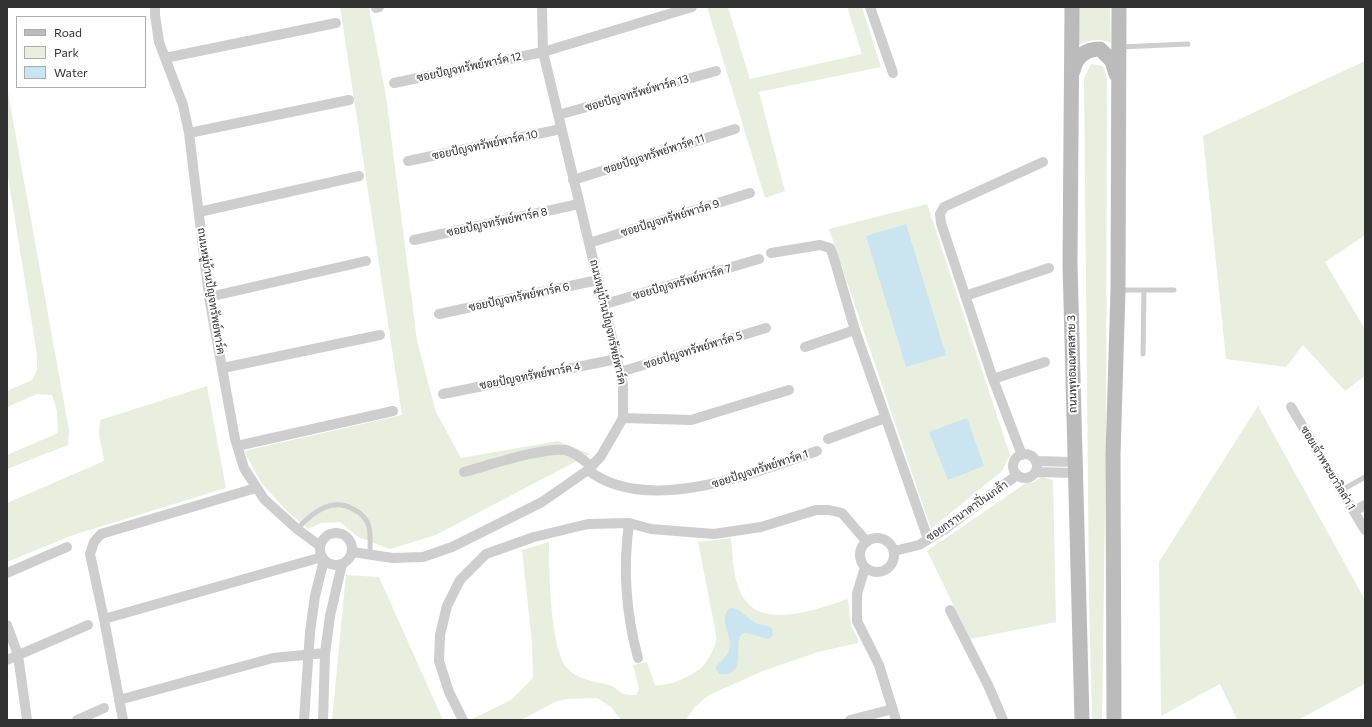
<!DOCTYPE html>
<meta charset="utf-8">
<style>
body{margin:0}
#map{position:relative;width:1372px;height:727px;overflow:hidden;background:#fff;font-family:Commissioner,sans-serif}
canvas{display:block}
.frame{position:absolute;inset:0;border:8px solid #313131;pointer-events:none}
.legend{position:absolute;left:16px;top:16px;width:130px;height:72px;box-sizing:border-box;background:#fff;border:1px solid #adadad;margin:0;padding:5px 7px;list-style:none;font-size:12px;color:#313131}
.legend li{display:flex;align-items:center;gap:8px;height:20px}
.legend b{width:20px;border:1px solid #adadad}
</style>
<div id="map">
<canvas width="1372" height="727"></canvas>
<div class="frame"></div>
<ul class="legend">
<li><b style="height:5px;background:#bbb"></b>Road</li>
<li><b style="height:11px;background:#e9efde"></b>Park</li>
<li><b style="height:11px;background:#cae5ef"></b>Water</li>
</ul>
</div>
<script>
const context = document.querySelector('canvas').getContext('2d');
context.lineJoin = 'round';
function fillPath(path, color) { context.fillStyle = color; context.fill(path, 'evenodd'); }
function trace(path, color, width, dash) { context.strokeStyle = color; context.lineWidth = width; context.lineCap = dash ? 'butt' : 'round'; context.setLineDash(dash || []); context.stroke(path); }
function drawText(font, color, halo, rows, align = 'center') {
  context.font = font + ' Commissioner,Sarabun,sans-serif'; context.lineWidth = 4; context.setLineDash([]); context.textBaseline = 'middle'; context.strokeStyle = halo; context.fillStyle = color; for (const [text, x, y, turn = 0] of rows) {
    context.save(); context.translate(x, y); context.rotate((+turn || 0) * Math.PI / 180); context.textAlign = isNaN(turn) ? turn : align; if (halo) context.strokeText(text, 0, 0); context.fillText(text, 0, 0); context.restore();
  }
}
fillPath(new Path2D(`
 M340,7H369L386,96L417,341L436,412L461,458L558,441L590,454L436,535L390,549L358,537L340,522L321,523L308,529L287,511L262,484L244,451L402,415Z
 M707,7H728L750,79L862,54L847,7H862L881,67L759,92L785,191L765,198Z
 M1079,7H1110L1111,43C1098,38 1091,40 1078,45Z
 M1365,61V235L1325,262L1365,329V376L1345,391L1303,345L1286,367L1226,359L1203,136Z
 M1091,64L1103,66L1107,78L1106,446L1102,720H1092L1089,596L1084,78Z
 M7,87L69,430L68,445L7,469V455L58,433L57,411L52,395L37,394L7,407V391L32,380L37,370V355L7,171Z
 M927,204L1010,455L1002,471L931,529L829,229Z
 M207,386L226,488L73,535L7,562V503L104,461L99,435L100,420Z
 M1258,406L1365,600V684L1298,720H1237L1220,684L1161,716L1159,562Z
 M1042,477L1053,480L1056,622L970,639L927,551L1026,483L1033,482Z
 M731,538C733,558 733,585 746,601C767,629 820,608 848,599L851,626L858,639V643L818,652L763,671L709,695L694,708L686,720H621L611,707L597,698L567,699L555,702L521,720H470L511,700L533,678L532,643L522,550L549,542C549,570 550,648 567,668C577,680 595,681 609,685C614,686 619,692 624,694C628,695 633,695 636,695L639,689L633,665L647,662L655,685C668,687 692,676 702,667C707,663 714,649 716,642C717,638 715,633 715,629L698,542Z
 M346,575L379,577L443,720H332Z`), '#e9efde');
fillPath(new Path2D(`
 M906,224L946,355L906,367L866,236Z
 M967,418L984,466L948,480L929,432Z
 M730,608C741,608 745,617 754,622C759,625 766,625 772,628L773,635L769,639C762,639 747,630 742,634C732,641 749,679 719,674L715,667C719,663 725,658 728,653C736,638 716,619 730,608Z`), '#cae5ef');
trace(new Path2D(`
 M1120,47L1188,44
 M1119,290H1174
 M1143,354L1144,290
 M1342,490L1365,477
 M297,529C312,513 331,497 353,509C361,513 367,518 369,527C371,535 370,546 370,555`), '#cecece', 5);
trace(new Path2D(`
 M155,7V15L159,42L183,105L189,133L209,297L235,439L244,468L264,499L297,529L320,546
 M870,7L893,73
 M376,8L379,7
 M165,58L336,23
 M394,83L543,52L692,7
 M558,115L716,71
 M189,133L349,100
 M408,161L561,129
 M573,180L735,129
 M199,212L359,176
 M414,240L579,204
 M589,243L750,193
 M771,253L820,245L830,248L833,255L855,330L928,539
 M965,296L1049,268
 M209,297L366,261
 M605,304L759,259
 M439,314L598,280
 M805,347L855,330
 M223,368L380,335
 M620,372L766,328
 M993,379L1045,362
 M443,394L617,359
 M1291,407L1365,530
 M623,418L691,420L789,390
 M828,439L885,418
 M237,446L393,411
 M1013 466a12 12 0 1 1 24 0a12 12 0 1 1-24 0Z
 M1022,455L993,379L941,223L940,214L944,207L1043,162
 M1036,461L1074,462
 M588,470C646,516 755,473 817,451
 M464,472C487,466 543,447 565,450C575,452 583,460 591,466
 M1036,472L1075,473
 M256,488L101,534L94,542L90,554L104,619L322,557
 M1354,511L1365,505
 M629,523C623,567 626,614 638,658
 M320 549a16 16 0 1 1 32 0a16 16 0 1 1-32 0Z
 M860 555a17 17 0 1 1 34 0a17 17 0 1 1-34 0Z
 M894,551L919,545L945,529L1017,475
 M352,552L393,558L423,557L452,547L542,502L588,470L601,456L623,418V384L543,52L542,7
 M865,567L857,594V621L879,665L896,720
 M7,573L67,547
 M950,610L988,685L1003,720
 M104,619L123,720
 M7,625L18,655L27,720
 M7,660L88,625
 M119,700L273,658L325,653
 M77,720L104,708
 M304,720L310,632L315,596L324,560
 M323,720L325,653L330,616L342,564
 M463,720L449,692L439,661L440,635L447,606L460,580L486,554L534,537L588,524L629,523L651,529L714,534L761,527L816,510H829L842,513L867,542
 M850,720L893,709`), '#cecece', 10);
trace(new Path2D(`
 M1072,7L1070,264L1082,720
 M1073,71C1076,57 1085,49 1100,49L1112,61L1116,74
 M1114,720L1113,455L1118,290L1119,7`), '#bbb', 15);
drawText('11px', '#313131', '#fff', [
 ["ซอยปัญจทรัพย์พาร์ค 12",469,67,-12],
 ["ซอยปัญจทรัพย์พาร์ค 13",637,93,-16],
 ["ซอยปัญจทรัพย์พาร์ค 10",485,145,-12],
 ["ซอยปัญจทรัพย์พาร์ค 11",654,154,-18],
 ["ซอยปัญจทรัพย์พาร์ค 9",670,218,-17],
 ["ซอยปัญจทรัพย์พาร์ค 8",497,222,-12],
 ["ซอยปัญจทรัพย์พาร์ค 7",682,282,-16],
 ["ถนนหมู่บ้านปัญจทรัพย์พาร์ค",211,291,81],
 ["ซอยปัญจทรัพย์พาร์ค 6",519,297,-12],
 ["ถนนหมู่บ้านปัญจทรัพย์พาร์ค",608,322,77],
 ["ซอยปัญจทรัพย์พาร์ค 5",693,350,-17],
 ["ถนนพุทธมณฑลสาย 3",1072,364,-91],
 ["ซอยปัญจทรัพย์พาร์ค 4",530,376,-11],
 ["ซอยเจ้าพระยาวิลล่า 1",1328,468,59],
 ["ซอยปัญจทรัพย์พาร์ค 1",760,469,-18],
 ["ซอยกรานาดาปิ่นเกล้า",967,511,-35]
]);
</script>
